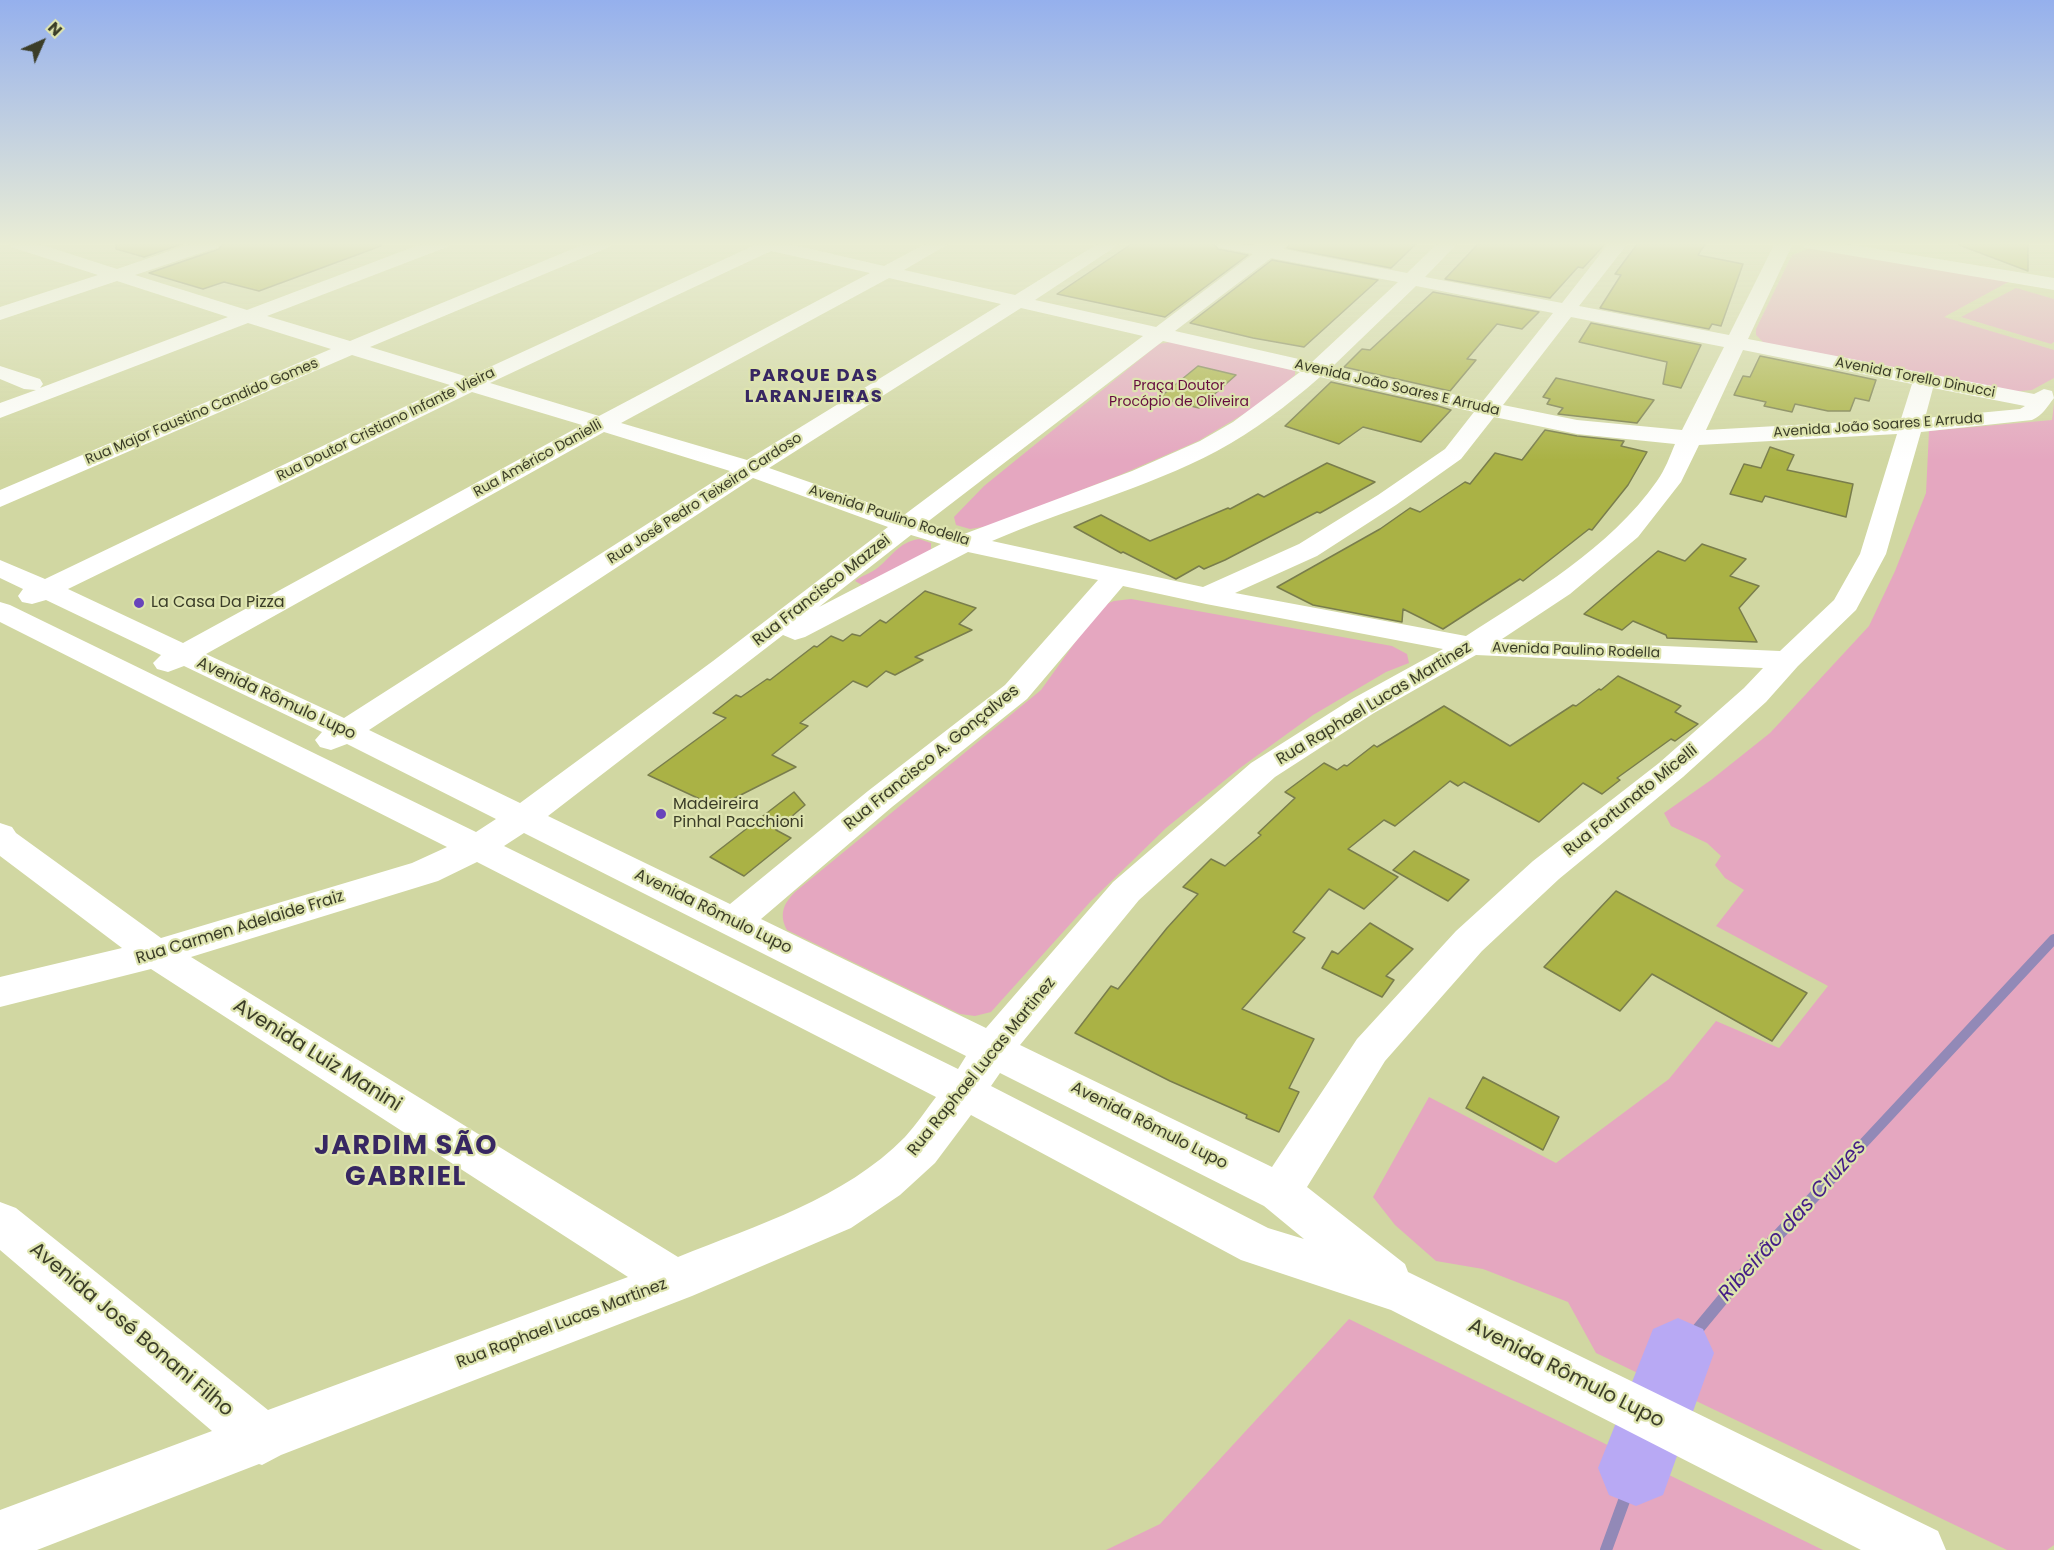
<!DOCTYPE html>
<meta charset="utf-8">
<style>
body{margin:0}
#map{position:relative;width:2054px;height:1550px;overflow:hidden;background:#d1d7a2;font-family:Poppins,sans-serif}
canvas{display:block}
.north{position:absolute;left:12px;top:12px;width:60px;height:60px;-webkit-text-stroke:4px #dee4af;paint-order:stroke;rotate:45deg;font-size:16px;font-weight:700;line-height:24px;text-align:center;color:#3b3d28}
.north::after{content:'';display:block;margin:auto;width:21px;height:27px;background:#3b3d28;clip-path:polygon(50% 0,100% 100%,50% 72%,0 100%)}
</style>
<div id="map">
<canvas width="2054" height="1550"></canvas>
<div class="north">N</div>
</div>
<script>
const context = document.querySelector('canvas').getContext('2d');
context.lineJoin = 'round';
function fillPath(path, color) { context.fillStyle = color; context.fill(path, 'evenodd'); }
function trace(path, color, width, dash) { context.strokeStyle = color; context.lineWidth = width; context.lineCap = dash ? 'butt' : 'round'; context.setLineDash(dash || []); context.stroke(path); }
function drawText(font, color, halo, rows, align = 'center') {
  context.font = font + ' Poppins,sans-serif'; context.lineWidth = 4.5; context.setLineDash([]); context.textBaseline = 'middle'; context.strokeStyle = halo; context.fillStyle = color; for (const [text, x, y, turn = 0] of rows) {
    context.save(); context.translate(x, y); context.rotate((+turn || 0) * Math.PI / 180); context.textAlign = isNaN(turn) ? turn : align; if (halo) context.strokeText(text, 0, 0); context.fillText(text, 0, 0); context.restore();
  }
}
fillPath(new Path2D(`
 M1810,248L2010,281L1944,317L2054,350V378L2032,390L2011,392L1764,343L1756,335V329L1792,255Z
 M2016,288L2054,299V342L2051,344L1961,317Z
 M1176,341L1295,371V375L1259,405L1198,441L1120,475L989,526L970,529L956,525L954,517L984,486L1159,344Z
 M2054,403V1545L2047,1550H2007L1596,1353L1568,1302L1483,1269L1436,1261L1395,1225L1373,1197L1429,1097L1556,1163L1669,1079L1716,1021L1779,1048L1828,986L1716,926L1744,890L1725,878L1715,865L1721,856L1707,843L1671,826L1664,813L1711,780L1770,733L1869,626L1895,571L1926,493L1929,431L2052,420Z
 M919,539L931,543V551L862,585L855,581C861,576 869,574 876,569C891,558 898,542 919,539Z
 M1131,599L1392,646L1407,654L1409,663L1386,672L1313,715L1240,768L1166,828L1091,901L991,1012L975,1016L960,1014L787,930C779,915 783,904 795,892L1041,690L1101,606L1114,601Z
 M1349,1319L1823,1550H1106L1160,1524Z`), '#e5a7c0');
trace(new Path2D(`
 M1847,1161L2054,939`), '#9289b7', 10);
trace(new Path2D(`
 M1678,1353L1756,1259L1848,1160
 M1606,1550L1636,1468`), '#9289b7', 12);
fillPath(new Path2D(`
 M1678,1318L1703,1329L1714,1353L1663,1495L1636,1506L1609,1495L1598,1468L1653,1329Z`), '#b8a9f4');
const building = new Path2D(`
 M116,243H185L144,257L116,249Z
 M223,243H381V246L259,291L224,282L203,289L149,273L219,249Z
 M1133,243H1213L1218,249L1248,255L1165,317L1057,294Z
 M1290,243H1417L1391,268L1287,248Z
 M1479,243H1606L1583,268L1578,267L1550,298L1445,279Z
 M1638,243H1706L1698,255L1743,264L1721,326L1712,324L1709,329L1600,308L1621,275L1615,274Z
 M1960,243H2028V271L1959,245Z
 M1272,260L1378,280L1304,347L1253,338L1190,323Z
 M1433,292L1539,312L1522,329L1497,324L1467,359L1476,360L1450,391L1344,367L1362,349L1370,350Z
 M1591,323L1701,345L1681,388L1663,384L1667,362L1579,342Z
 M1760,356L1829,370L1876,380L1869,401L1855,398L1850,411H1828L1795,404L1792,412L1764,406L1766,402L1734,395L1743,376L1750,377Z
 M1198,366L1236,375L1199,408L1159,398Z
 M1556,378L1654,400L1637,423L1558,414L1563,408L1547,404L1550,399L1543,397Z
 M1331,382L1438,406L1451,410L1421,442L1363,427L1339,444L1285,426Z
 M1545,430L1577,436L1624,441L1621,446L1647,452L1628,485L1592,530L1589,529L1523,581L1520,579L1443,629L1403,609L1402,622L1313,605L1277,587L1380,529L1410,508L1420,512L1465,482L1470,484L1495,453L1522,460Z
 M1770,447L1794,455L1787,470L1853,484L1846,517L1765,496L1762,502L1730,494L1744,464L1761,468Z
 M1327,463L1375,482L1320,513L1317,512L1225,560L1204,569L1199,566L1176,579L1123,552L1121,553L1074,527L1101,515L1150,541L1228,508L1230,509L1258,494L1264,497Z
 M1702,544L1746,559L1730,576L1759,586L1739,608L1757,642L1667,638L1666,635L1633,621L1622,630L1584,614L1658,551L1685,561Z
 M925,591L976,608L959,624L972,630L915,657L923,660L895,675L886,671L867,687L853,681L800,723L808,726L772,755L796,767L717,807L648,775L726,718L713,713L736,695L741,697L767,679L770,680L814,646L817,647L831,636L843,641L852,634L860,636L880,620L886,623Z
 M1618,676L1681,706L1675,712L1698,724L1675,741L1671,739L1617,778L1620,780L1602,794L1583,783L1539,822L1464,782L1458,786L1450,781L1395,826L1384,820L1348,849L1398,877L1364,909L1329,889L1293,932L1305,938L1242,1009L1314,1039L1289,1088L1299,1092L1279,1132L1246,1118L1247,1115L1170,1081L1075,1033L1111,986L1118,989L1167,928L1198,894L1183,887L1211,859L1225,866L1261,835L1258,833L1295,798L1285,792L1324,763L1337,770L1344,765L1347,766L1374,745L1377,747L1444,706L1510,746L1573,705L1576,706L1599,689L1601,690Z
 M794,792L805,805L776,830L791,838L744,876L710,857Z
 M1414,851L1469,880L1448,901L1393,870Z
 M1616,891L1807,993L1772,1041L1652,974L1620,1011L1544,967Z
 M1370,923L1413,949L1386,976L1394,980L1382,997L1322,968L1332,951L1338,954Z
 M1483,1077L1559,1117L1543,1150L1466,1108Z`);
fillPath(building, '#aab245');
trace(building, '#797d4c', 1.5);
fillPath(new Path2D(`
 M8,243H36L117,269L193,243H221L218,247L135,275L247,310L424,243H450L447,247L267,316L350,341L587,243H612L609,247L370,347L468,377L753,246L751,243H785L884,266L927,243H950L904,270L1015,295L1099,243H1121L1035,300L1156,327L1253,254L1218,247L1215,243L1264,245L1267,243H1288L1283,249L1407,273L1438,243H1458L1425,277L1562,303L1609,243H1628L1579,306L1729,335L1775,243H1793L1748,339L2034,394L2044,389L2052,391L2054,398C2047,407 2043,415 2032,420L1921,432L1886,554L1856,610L1798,666L1766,702L1683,777L1559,879L1482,951L1385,1061L1307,1187L1405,1264L1408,1272L1938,1531L1946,1550H1861L1391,1310L1241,1260L971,1115L935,1163L900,1195L851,1228L692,1296L281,1455L262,1465L259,1464L37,1550H0V1510L212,1431L0,1250V1202L16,1208L268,1410L628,1277L151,969L0,1007V977L122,948L0,856V823L12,827L16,833L161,938L412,863L447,847L0,622V602L10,605L476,832L496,819L347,744L331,750L320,747L315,740L322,732L184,666L168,672L157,669L153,663L161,655L46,600L32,604L22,602L18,596L23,589L0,578V560L45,579L450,385L352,355L0,507V490L331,349L248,323L0,418V403L36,390L24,389L0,379V366L40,379L43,384L40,388L228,317L117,281L0,320V307L98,275L11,247ZM771,251L870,273L599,416L490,383ZM1271,258L1398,282L1312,362L1175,331ZM889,278L1001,304L747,460L621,423ZM1416,286L1553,313L1483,401L1332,367ZM1021,308L1143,336L904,515L769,468ZM1571,317L1724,347L1682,430L1577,420L1503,405ZM1163,341L1300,372L1233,422L1200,441L1132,471L964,534L926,523ZM1743,350L1912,384L1901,419L1706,430ZM1320,377L1474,412L1445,449L1378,495L1299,544L1203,587L992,541C1066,509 1145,489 1217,451C1254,431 1288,405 1320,377ZM1933,388L2025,406L2020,409L1925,418ZM472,392L582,425L183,643L68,589ZM1494,417L1577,434L1675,444C1670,456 1665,470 1657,481C1609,549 1534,592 1466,636L1235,593L1317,556L1396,505L1461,459ZM604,432L730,471L344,718L206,654ZM1897,434L1860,554L1834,600L1780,651L1502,639L1570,594L1638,537L1681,482L1699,445ZM753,478L888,527L713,661L520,803L369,730ZM911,535L941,544L819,607ZM968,552L1098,580L1005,685L868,791L730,904L548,816L783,635L795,640L805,637ZM1123,586L1206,604L1443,649L1352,699L1251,763L1113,882L986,1028L761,919L892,807L1027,699ZM1476,655L1763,668L1744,688L1659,763L1533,861L1456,931L1357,1039L1272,1167L1020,1045L1139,900L1275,777L1374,713ZM524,833L966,1056L958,1069L504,846ZM477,862L936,1097C926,1110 916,1125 905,1137C844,1199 757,1225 678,1257L191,957L438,881ZM1000,1073L1264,1206L1304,1239L1268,1228L991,1086Z
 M1797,243H1841L2054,278V290L1806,248Z`), '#fff');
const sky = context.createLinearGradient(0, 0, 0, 460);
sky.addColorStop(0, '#95b0ed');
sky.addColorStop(0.53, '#eaedd5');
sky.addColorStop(1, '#eaedd500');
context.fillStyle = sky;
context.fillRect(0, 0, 2054, 460);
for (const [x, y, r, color] of [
 [139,603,6,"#6843bb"],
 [661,814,6,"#6843bb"]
]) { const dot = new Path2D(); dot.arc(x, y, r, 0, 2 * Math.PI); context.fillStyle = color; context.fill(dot); trace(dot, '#dee4af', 2); }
drawText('14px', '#3b3d28', '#dee4af', [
 ["Avenida Torello Dinucci",1915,378,11],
 ["Avenida João Soares E Arruda",1397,388,13],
 ["Rua Major Faustino Candido Gomes",202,412,-23],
 ["Rua Doutor Cristiano Infante Vieira",386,425,-26],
 ["Avenida João Soares E Arruda",1878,426,-4],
 ["Rua Américo Danielli",538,459,-29],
 ["Rua José Pedro Teixeira Cardoso",705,499,-33],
 ["Avenida Paulino Rodella",889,516,18],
 ["Avenida Paulino Rodella",1576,651,2]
]);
drawText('14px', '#660c3e', '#dee4af', [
 ["Praça Doutor",1179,386],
 ["Procópio de Oliveira",1179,402]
]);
drawText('16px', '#3b3d28', '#dee4af', [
 ["Rua Francisco Mazzei",822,591,-38],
 ["Avenida Rômulo Lupo",276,699,25],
 ["Rua Raphael Lucas Martinez",1374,704,-31],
 ["Rua Francisco A. Gonçalves",932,758,-39],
 ["Rua Fortunato Micelli",1631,801,-39],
 ["Avenida Rômulo Lupo",713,912,26],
 ["Rua Carmen Adelaide Fraiz",240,928,-17],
 ["Rua Raphael Lucas Martinez",982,1067,-51],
 ["Avenida Rômulo Lupo",1149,1126,27],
 ["Rua Raphael Lucas Martinez",562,1324,-21]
]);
drawText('16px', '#3b3d28', '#dee4af', [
 ["La Casa Da Pizza",151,603],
 ["Madeireira",673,805],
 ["Pinhal Pacchioni",673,823]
], 'left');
context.letterSpacing = '1.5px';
drawText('bold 18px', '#372762', '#dee4af', [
 ["PARQUE DAS",814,376],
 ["LARANJEIRAS",814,397]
]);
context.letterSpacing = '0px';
drawText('20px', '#3b3d28', '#dee4af', [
 ["Avenida Luiz Manini",317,1056,32],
 ["Avenida José Bonani Filho",131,1330,40],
 ["Avenida Rômulo Lupo",1566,1374,27]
]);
drawText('italic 21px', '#441d87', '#dee4af', [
 ["Ribeirão das Cruzes",1793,1221,-48]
]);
context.letterSpacing = '1.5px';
drawText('bold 27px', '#372762', '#dee4af', [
 ["JARDIM SÃO",406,1147],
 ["GABRIEL",406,1178]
]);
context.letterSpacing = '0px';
</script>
